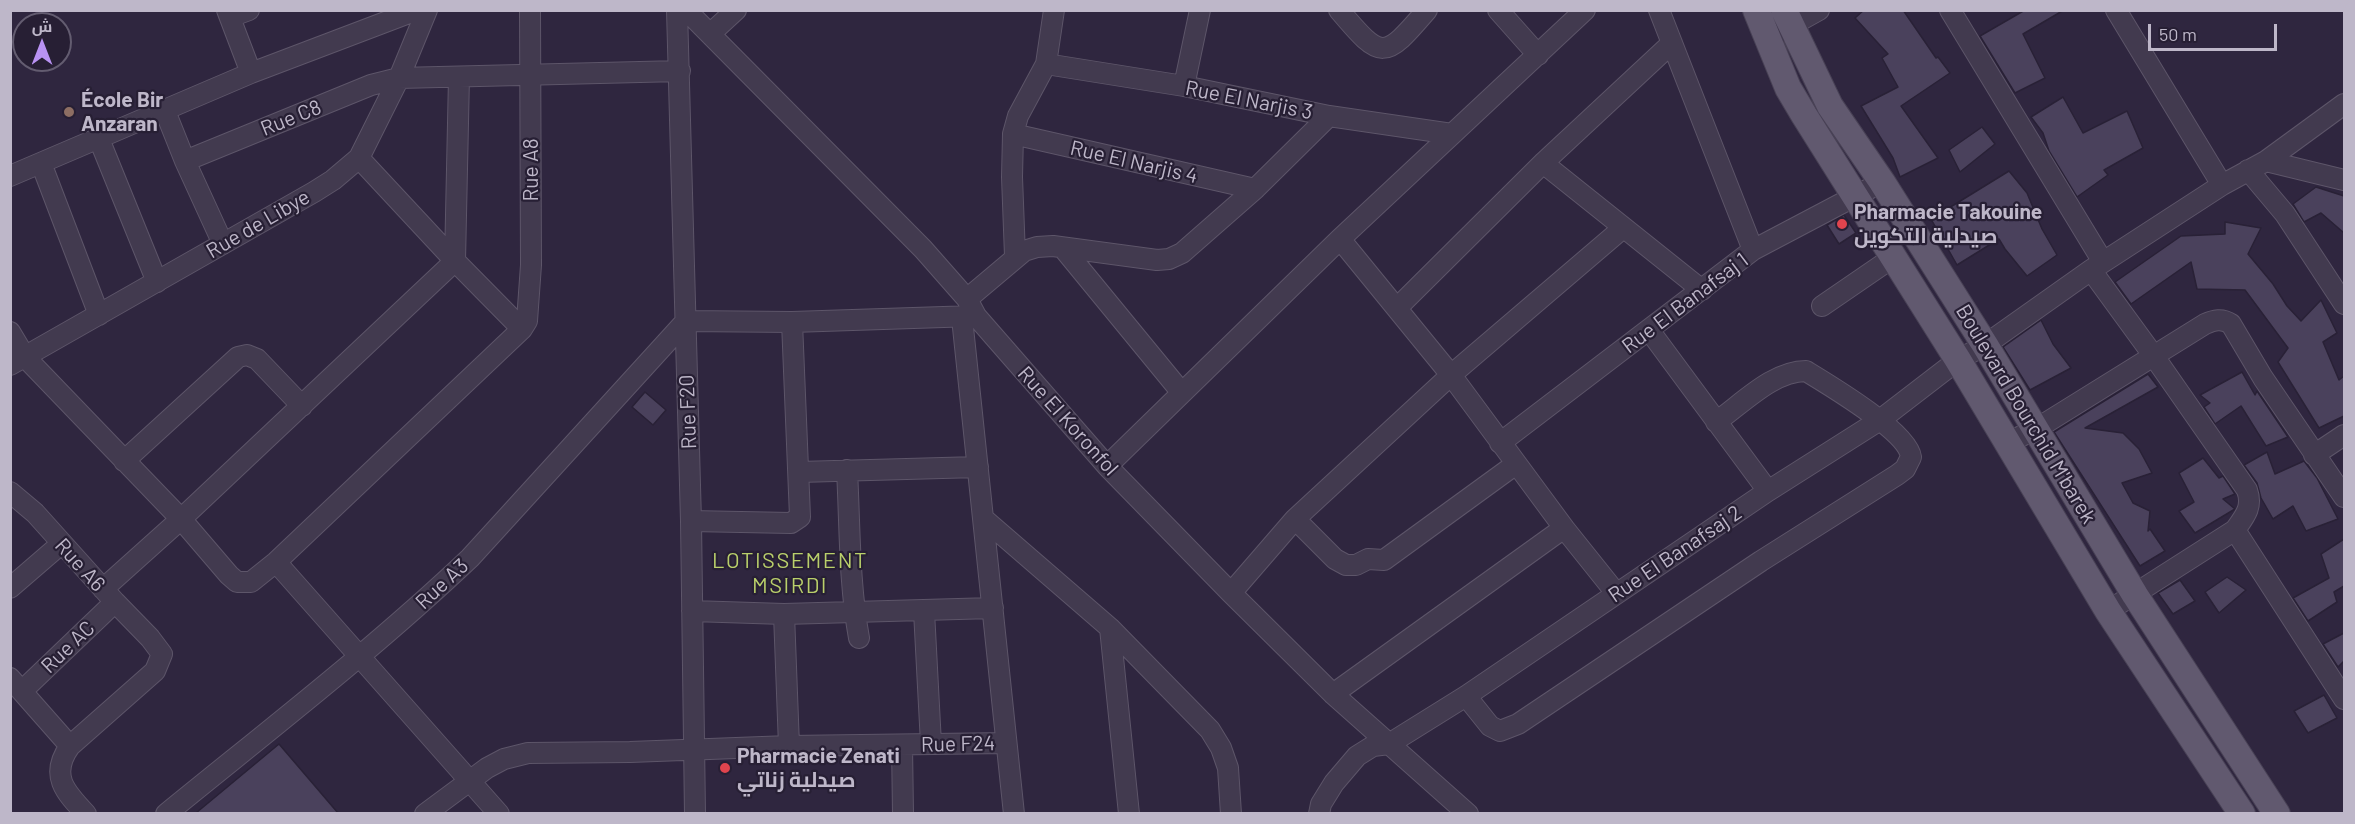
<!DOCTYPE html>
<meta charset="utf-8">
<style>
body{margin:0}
#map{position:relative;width:2355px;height:824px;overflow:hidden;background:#2f263f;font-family:Barlow,Cairo,sans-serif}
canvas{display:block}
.frame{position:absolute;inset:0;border:12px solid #beb7c9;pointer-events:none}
.north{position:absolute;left:12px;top:12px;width:60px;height:60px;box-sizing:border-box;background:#271f34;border:2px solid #635c70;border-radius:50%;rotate:0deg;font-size:16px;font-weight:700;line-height:24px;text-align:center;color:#beb7c9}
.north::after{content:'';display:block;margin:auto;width:21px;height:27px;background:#b992f3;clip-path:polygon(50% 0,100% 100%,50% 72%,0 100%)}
.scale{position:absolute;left:2148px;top:24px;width:129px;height:27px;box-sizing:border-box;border:3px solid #beb7c9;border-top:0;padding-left:8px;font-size:18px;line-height:21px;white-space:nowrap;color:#beb7c9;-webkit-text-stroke:4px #271f34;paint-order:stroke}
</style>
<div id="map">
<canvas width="2355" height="824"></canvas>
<div class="frame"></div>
<div class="north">ش</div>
<div class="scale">50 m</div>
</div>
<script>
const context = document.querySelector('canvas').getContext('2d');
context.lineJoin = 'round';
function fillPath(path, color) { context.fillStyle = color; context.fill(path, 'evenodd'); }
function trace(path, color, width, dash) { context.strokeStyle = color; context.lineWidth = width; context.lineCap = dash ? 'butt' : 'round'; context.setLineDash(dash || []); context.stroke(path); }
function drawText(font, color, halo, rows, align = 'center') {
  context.font = font + ' Barlow,Cairo,sans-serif'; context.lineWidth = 4.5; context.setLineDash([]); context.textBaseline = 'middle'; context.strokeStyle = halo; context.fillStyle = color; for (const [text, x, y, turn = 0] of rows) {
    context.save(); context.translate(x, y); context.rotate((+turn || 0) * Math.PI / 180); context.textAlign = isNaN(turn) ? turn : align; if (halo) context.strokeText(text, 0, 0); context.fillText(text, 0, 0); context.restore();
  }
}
const building = new Path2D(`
 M1864,10H1903L1936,58L1938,57L1950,73L1901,106L1938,158L1900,177L1893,158L1861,106L1898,87L1882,58L1888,54L1855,18Z
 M2025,10H2064L2023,34L2045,78L2015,93L1980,36Z
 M2063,97L2083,133L2127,111L2143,148L2104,170L2108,175L2077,197L2049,151L2043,133L2031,117Z
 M1982,127L1995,144L1960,172L1949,150Z
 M2009,171L2027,193L2042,229L2057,255L2027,276L2005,249L1999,239L1957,265L1931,219Z
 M2316,187L2344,196V233L2321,213L2304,222L2293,204Z
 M1844,215L1856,233L1839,244L1827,225Z
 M2225,222L2261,228L2248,254L2273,284L2287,306L2301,321L2321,300L2337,333L2323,342L2339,380L2344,376V416L2319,428L2278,362L2288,348L2245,290L2197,289L2191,262L2131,304L2115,282L2181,236L2225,234Z
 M2041,320L2053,344L2071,368L2030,390L2003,347Z
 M2242,372L2255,395L2257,391L2288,437L2266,446L2241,406L2215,424L2204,407L2210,403L2200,395Z
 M2148,374L2158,387L2085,428L2123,433L2139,449L2152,473L2122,483L2133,503L2150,511L2148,531L2150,529L2165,551L2140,566L2054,432Z
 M645,392L666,410L653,425L632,407Z
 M2267,452L2275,474L2304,461L2317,478L2338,519L2306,531L2293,506L2273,519L2261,498L2257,483L2244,465Z
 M2203,458L2219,478L2223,476L2235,494L2223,499L2235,509L2195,533L2179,511L2194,502L2179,473Z
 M2344,539V586L2334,592L2337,602L2308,621L2293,598L2329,578L2321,554Z
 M2227,577L2246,590L2219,613L2205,592Z
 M2180,580L2195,601L2173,614L2158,593Z
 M2344,633V661L2338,667L2323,644Z
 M2324,695L2337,718L2308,733L2294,711Z
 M279,744L338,813H196Z`);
fillPath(building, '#4a415c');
trace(building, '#292136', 1.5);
const minor = new Path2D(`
 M227,10L251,73
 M677,10L691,521L695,814
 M686,10L923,249L967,299L976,316L1107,466L1231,593L1333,694L1468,814
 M1339,10C1382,61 1384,60 1427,10
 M1498,10L1538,55
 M1659,10L1753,250
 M1950,10L2103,262
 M2116,10L2222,185
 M230,17L249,10
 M710,34L736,10
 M1767,39L1819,10
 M1046,64L1184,86L1329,116L1452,134
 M1184,86L1200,10
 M165,111L185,161L223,244
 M1013,134L1255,189
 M99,139L157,282
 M359,158L455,261L522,329
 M185,161L371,85L399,78L680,71
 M2266,161L2344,180
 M41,163L99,315
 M1543,163L1702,290
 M2248,170L2285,214L2344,304
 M10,176L251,73L417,10
 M1340,239L1451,375L1564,528L1616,593
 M1063,248L1182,393
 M1015,256L1012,177L1013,134L1018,116L1046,64L1054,10
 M2091,270L2153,355L2247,490C2253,507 2245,516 2235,530L2108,611
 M967,299L1024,251L1037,247L1053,246L1157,260L1169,259L1182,253L1255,189L1329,116
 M1822,306L1892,258
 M1397,308L1543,163L1672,43
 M962,318L1014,814
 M686,321L792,322L974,316
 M1649,330L1768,491
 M10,332L25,357L181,519L229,575L237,582H251L276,562L522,329L527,321L531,265L530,10
 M10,365L314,192L333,180L359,158L399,78L427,10
 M1500,443L1753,250L1882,182
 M2007,443L2036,429L2205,324C2214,320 2222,318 2231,324L2263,378L2344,497
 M2314,455L2344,435
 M124,461L238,357L247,355L257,359L302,406
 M1107,466L1340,239L1585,10
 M847,470C850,527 849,583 859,638
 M799,472L978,467
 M10,492L35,513L115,602L150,638L162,654L155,671L70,746C49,775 65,792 86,814
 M984,519L1110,628L1210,730L1221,748L1228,768L1231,814
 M1295,519L1335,559L1346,565H1356L1368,559L1384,560L1516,464
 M691,521L791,523L800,517L792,322
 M2235,530L2344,699
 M276,562L499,814
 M10,588L61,544
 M103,589L181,519L455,261L459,77
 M1231,593L1295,519L1451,375L1623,228
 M692,611L784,614L993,608
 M924,611L931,744
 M784,614L789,746
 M1110,628L1129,814
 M10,678L70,746
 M22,691L115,602
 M1333,694L1564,528
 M1466,696L1490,726L1500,731L1518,724L1761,561L1897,475L1905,469L1911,457C1908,432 1829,385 1806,371C1773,371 1743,403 1716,422
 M902,745L903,814
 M166,814C269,730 374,649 470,558L686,321
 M425,814L487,768L504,759L528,753L630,752L789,746L1006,743
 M1319,814L1321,804L1334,783L1357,756L1373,746L1389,744L1466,696L1768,491L1880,420L1958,360L1985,345L2091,270L2222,185L2266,161L2344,104`);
const major = new Path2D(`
 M1756,10L1788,88L1804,115L1958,360L2108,611L2242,814
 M1784,10L1830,106L1882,182L1985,345L2135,595L2277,814`);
trace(minor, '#5d5569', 22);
trace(major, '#484155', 28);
trace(minor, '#423a4f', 20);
trace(major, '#61596f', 26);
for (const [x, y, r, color] of [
 [69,112,6,"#8d6e63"],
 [1842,224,6,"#e0444e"],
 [725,768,6,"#e0444e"]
]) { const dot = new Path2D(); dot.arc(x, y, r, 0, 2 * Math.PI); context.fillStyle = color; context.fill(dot); trace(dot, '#271f34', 2); }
drawText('bold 21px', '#beb7c9', '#271f34', [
 ["École Bir",81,100],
 ["Anzaran",81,124],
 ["Pharmacie Takouine",1854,212],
 ["صيدلية التكوين",1854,236],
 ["Pharmacie Zenati",737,756],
 ["صيدلية زناتي",737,780]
], 'left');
drawText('21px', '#beb7c9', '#271f34', [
 ["Rue El Narjis 3",1249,100,11],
 ["Rue C8",291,118,-22],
 ["Rue El Narjis 4",1134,162,13],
 ["Rue A8",531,170,-90],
 ["Rue de Libye",258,224,-30],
 ["Rue El Banafsaj 1",1685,303,-37],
 ["Rue F20",688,412,-92],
 ["Boulevard Bourchid M'barek",2026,414,59],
 ["Rue El Koronfol",1068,421,48],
 ["Rue El Banafsaj 2",1675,554,-34],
 ["Rue A6",80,565,48],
 ["Rue A3",442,584,-43],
 ["Rue AC",68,647,-44],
 ["Rue F24",958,744,-1]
]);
context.letterSpacing = '1.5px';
drawText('22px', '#bad06b', '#271f34', [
 ["LOTISSEMENT",790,561],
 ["MSIRDI",790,586]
]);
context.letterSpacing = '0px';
</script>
